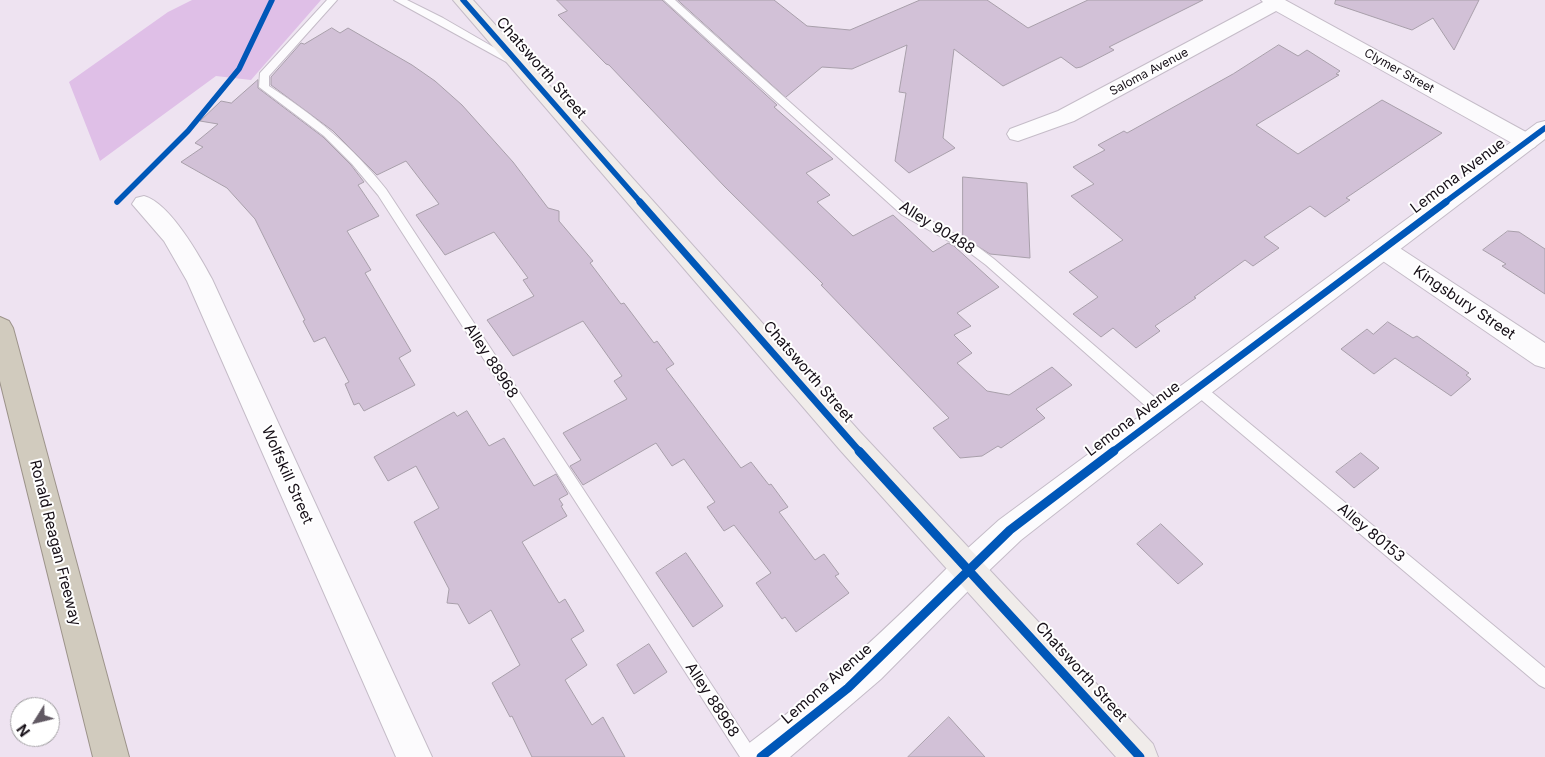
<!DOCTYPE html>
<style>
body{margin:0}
#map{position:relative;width:1545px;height:757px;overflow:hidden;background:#eee3f1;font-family:Inter,sans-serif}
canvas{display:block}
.north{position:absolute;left:10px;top:697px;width:50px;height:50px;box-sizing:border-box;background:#fff;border:1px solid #a19fa2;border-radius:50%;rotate:234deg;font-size:14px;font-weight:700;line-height:20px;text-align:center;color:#150e16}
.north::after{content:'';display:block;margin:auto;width:18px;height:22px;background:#615963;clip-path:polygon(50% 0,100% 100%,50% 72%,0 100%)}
</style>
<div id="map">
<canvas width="1545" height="757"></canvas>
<div class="north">N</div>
</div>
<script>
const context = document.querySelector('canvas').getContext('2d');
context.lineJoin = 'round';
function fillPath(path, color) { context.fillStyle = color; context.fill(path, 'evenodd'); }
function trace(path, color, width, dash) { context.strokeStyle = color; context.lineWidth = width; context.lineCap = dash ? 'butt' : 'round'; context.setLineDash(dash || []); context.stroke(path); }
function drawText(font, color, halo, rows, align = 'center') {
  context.font = font + ' Inter,sans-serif'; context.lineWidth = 4; context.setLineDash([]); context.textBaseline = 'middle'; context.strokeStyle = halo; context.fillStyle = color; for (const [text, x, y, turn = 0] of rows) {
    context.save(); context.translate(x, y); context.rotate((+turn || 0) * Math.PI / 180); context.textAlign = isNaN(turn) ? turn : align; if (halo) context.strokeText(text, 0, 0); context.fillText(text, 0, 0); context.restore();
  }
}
fillPath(new Path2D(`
 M192,0H321L251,80L216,76L100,161L69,82L168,12Z`), '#dfbfe7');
const building = new Path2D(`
 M557,0H662L777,105L774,107L833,159L806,173L830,195L817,202L853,236L893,215L933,252L948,243L954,246L999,287L957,313L971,326L954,335L972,353L957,363L987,391L1009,395L1052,367L1072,385L1036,409L1045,418L1001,448L998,446L982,456L960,458L933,428L949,418L821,285L823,284L725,187L609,65L606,64L558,15L567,11Z
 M678,0H774L807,26L850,30L920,0H987L1028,28L1088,0H1203L1109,47L1114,50L1081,67L1076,68L1061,57L1003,86L954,49L943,138L955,148L909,173L895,161L906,93L899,92L907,45L852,69L822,67L786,97Z
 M1336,0H1479L1454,50L1433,18L1412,30L1335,4Z
 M332,28L340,33L348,28L412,65L435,81L462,105L513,162L548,208L559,211V221L593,261L590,263L621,304L624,303L654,343L657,341L674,364L666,369L741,468L751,462L769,485L771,484L788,507L779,512L815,560L824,554L839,574L835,576L849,593L796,632L785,617L782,619L756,583L771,573L734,525L724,531L707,507L715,502L684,459L672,466L656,443L583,485L570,466L581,460L563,433L627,399L614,381L622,376L583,321L513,356L487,320L534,296L523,280L528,278L494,232L445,255L416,215L439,204L406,161L377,175L333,131L271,85V77L301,43L304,44Z
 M1279,45L1298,56L1307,50L1340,71L1336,74L1339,75L1256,125L1298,154L1382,100L1442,133L1346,198L1350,200L1325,217L1310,206L1264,237L1279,248L1253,266L1245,260L1194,297L1196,298L1155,326L1160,331L1136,348L1113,328L1101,337L1073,314L1098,297L1069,272L1123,240L1071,196L1094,184L1073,167L1105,150L1098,145L1124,131L1127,133L1233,74Z
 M258,80V88L323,137L351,165L364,182L358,185L379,216L347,231L371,270L365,273L411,351L399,358L415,385L364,411L359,403L354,405L345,384L349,382L325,337L314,342L303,321L305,320L255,219L227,188L181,162L203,147L195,143L218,124L200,121L221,101L231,103Z
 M963,177L1027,183L1030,258L990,254L963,237Z
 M1508,231L1519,232L1545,249V294L1502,266L1506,264L1483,250Z
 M1388,322L1413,338L1417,336L1469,373L1466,375L1471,379L1451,396L1395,358L1374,374L1341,349L1367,329L1373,334Z
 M467,411L489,446L504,438L534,486L556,474L568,494L559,499L563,505L561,506L567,516L522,542L559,603L565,599L584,631L571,639L587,665L565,680L592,725L603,717L625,757H532L512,716L510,717L492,683L520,665L491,610L469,624L458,604L447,603L449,589L414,522L439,508L416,466L388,481L374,457L454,412L457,416Z
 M1361,453L1379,468L1354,488L1336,472Z
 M1161,524L1203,564L1178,584L1137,544Z
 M686,553L723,606L693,627L656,573Z
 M649,644L667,672L634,694L617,665Z
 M949,717L985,757H908Z`);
fillPath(building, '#d2c1d7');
trace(building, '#a89faa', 1);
const service = new Path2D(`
 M327,0H337L269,76V86C314,115 353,147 386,189L759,757H740L378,195L352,164L324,136L259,87L260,73Z
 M394,0H407L443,18L521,63L516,66L512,65Z
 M664,0H675L910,209L978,247L994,259L1168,409L1170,413L1168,417L1163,419L1158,417L986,265L970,253L902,215Z
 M1197,382L1202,384L1545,668V688L1539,685L1192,392L1190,388L1192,384Z`);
const minor = new Path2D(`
 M1261,0H1285L1535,137L1538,142L1535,147L1527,150L1519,147L1276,11L1074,121L1018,141L1010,139L1007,134L1010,129L1058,111L1263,2Z
 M144,196C170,203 199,255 212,279L432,757H396L187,281L164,241L132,204L136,198Z
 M1383,240L1392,243L1545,343V368L1535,365L1374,255L1371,249L1374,243Z
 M968,554L979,558L984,569L979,580L881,679L790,757H743L748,744C823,688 891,625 957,558Z`);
const tertiary = new Path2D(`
 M1545,121V139L1131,454L1021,540L979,580L968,584L957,580L952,569L957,558L999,520L1537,123Z`);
const secondary = new Path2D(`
 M453,0H473L860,432L1153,744L1158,757H1116L840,450Z`);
const motorway = new Path2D(`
 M0,317L9,321L13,328L129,757H93L0,381Z`);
trace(service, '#c5bcc8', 2);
trace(minor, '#c5bcc8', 2);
trace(tertiary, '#c5bcc8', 2);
trace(secondary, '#c5bcc8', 2);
trace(motorway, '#9c938a', 2);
fillPath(service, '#fcfbfd');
fillPath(minor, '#fcfbfd');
fillPath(tertiary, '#fcfbfd');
fillPath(secondary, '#f0ecea');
fillPath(motorway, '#d1cbbe');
trace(new Path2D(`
 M463,0L641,203
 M117,202L188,131L239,69L272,0
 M1444,203L1545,128`), '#0057b8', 5.5);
trace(new Path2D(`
 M640,202L860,452
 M1112,452L1446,202`), '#0057b8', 7);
trace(new Path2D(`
 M859,451L1140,757
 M761,757L848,688L1010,530L1114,451`), '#0057b8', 9);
drawText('12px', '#150e16', '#fff', [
 ["Clymer Street",1399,71,29],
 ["Saloma Avenue",1149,72,-28]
]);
drawText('15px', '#150e16', '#fff', [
 ["Chatsworth Street",541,68,49],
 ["Lemona Avenue",1458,176,-37],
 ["Alley 90488",937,228,32],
 ["Kingsbury Street",1464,303,34],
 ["Alley 88968",491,361,57],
 ["Chatsworth Street",808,372,49],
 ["Lemona Avenue",1133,419,-37],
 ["Wolfskill Street",287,475,66],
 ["Alley 80153",1371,533,40],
 ["Ronald Reagan Freeway",55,543,76],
 ["Chatsworth Street",1081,672,48],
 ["Lemona Avenue",827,684,-41],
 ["Alley 88968",712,700,57]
]);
</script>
